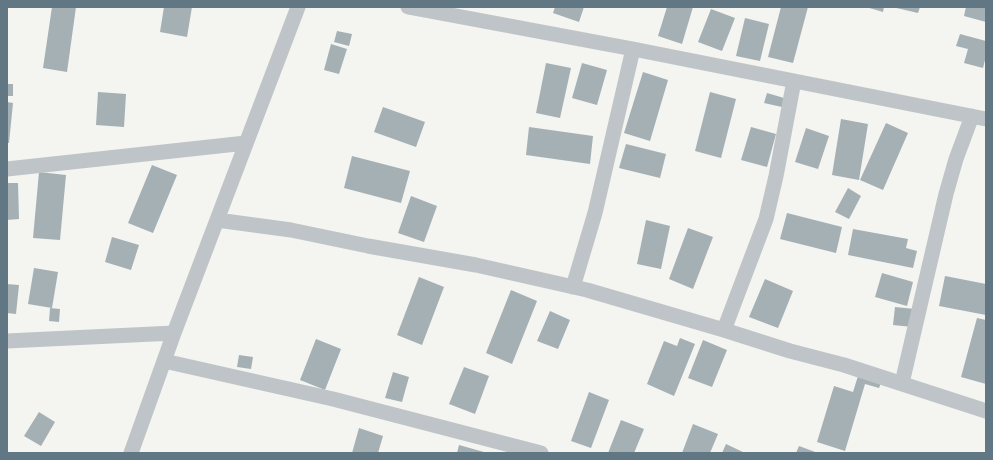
<!DOCTYPE html>
<style>
body{margin:0}
#map{position:relative;width:993px;height:460px;overflow:hidden;background:#f4f4f0;font-family:"Work Sans",sans-serif}
canvas{display:block}
.frame{position:absolute;inset:0;border:8px solid #617783;pointer-events:none}
</style>
<div id="map">
<canvas width="993" height="460"></canvas>
<div class="frame"></div>
</div>
<script>
const context = document.querySelector('canvas').getContext('2d');
context.lineJoin = 'round';
function fillPath(path, color) { context.fillStyle = color; context.fill(path, 'evenodd'); }
function trace(path, color, width, dash) { context.strokeStyle = color; context.lineWidth = width; context.lineCap = dash ? 'butt' : 'round'; context.setLineDash(dash || []); context.stroke(path); }
fillPath(new Path2D(`
 M52,7H76L67,72L43,68Z
 M164,7H192L187,37L160,32Z
 M555,7H584L579,22L553,13Z
 M667,7H693L682,44L658,36Z
 M781,7H808L793,63L768,57Z
 M866,7H884L883,12Z
 M892,7H920L918,13Z
 M966,7H986V22L964,16Z
 M711,9L735,18L722,51L698,42Z
 M745,18L769,24L760,61L736,56Z
 M337,31L352,34L349,46L334,42Z
 M960,34L986,41V56L983,68L964,63L968,49L956,46Z
 M331,44L347,49L339,74L324,70Z
 M546,63L571,68L560,118L536,113Z
 M582,63L607,70L597,105L572,98Z
 M643,72L668,80L650,141L624,133Z
 M7,84H13V96H7Z
 M98,92L126,94L124,127L96,125Z
 M710,92L736,99L721,158L695,151Z
 M767,93L784,98L782,107L764,103Z
 M7,102L13,103L9,143H7Z
 M383,107L425,122L416,147L374,132Z
 M841,119L868,124L859,180L832,175Z
 M886,123L908,133L883,190L860,180Z
 M529,127L593,136L590,164L526,155Z
 M751,127L776,134L767,167L741,160Z
 M806,128L829,136L818,169L795,162Z
 M626,144L666,154L660,178L619,168Z
 M352,156L410,171L401,203L344,188Z
 M152,165L177,175L153,233L128,223Z
 M39,172L66,175L60,240L33,238Z
 M7,183H18L19,219L7,220Z
 M848,188L861,196L849,219L835,212Z
 M411,196L437,206L424,242L398,233Z
 M787,213L842,227L836,253L780,239Z
 M646,220L670,226L661,269L637,264Z
 M688,228L713,237L693,289L669,279Z
 M853,229L908,239L906,248L917,251L913,268L848,255Z
 M112,237L139,245L131,270L105,262Z
 M34,268L58,272L52,308L28,304Z
 M882,273L913,282L907,306L875,297Z
 M945,276L986,284V315L939,306Z
 M419,277L444,287L422,345L397,335Z
 M765,279L793,291L778,328L749,317Z
 M7,284L19,285L16,314L7,313Z
 M511,290L537,301L512,364L486,353Z
 M895,307L915,309L912,327L893,325Z
 M50,308L60,309L59,322L49,321Z
 M550,311L570,320L558,349L537,341Z
 M977,318L986,320V384L961,377Z
 M680,338L695,344L674,396L647,384L664,341L677,346Z
 M316,339L341,349L325,390L300,380Z
 M703,340L727,350L712,387L688,378Z
 M239,355L253,357L251,369L237,367Z
 M464,367L489,376L475,414L449,404Z
 M393,372L409,377L402,402L385,398Z
 M858,376L881,383L879,388L865,384L845,451L817,442L834,386L853,392Z
 M589,392L609,400L591,448L571,441Z
 M39,412L55,422L41,446L24,436Z
 M621,420L644,429L634,453H608Z
 M693,424L718,434L710,453H682Z
 M359,428L383,436L378,453H352Z
 M726,444L745,453H722Z
 M459,445L484,452V453H457Z
 M799,446L818,453H796Z`), '#a5b0b4');
trace(new Path2D(`
 M408,7L633,49L986,119
 M7,169L246,143
 M217,220L291,230L368,246L476,265L587,290L724,330L790,351L844,365L986,411
 M573,287L595,213L633,49
 M724,330L766,219L776,176L794,81
 M7,341L174,333
 M164,361L333,399L541,453
 M902,383L946,194L956,159L972,116
 M131,453L174,333L298,7`), '#bec4c7', 15);
</script>
